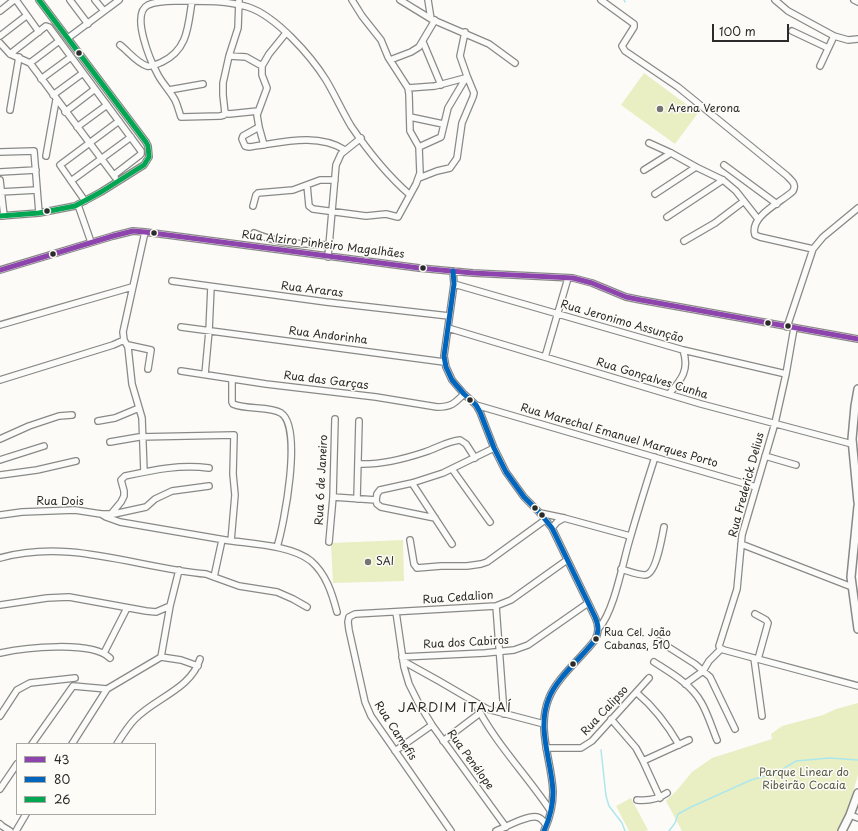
<!DOCTYPE html>
<meta charset="utf-8">
<style>
body{margin:0}
#map{position:relative;width:858px;height:831px;overflow:hidden;background:#fcfbf8;font-family:"Playpen Sans",sans-serif}
canvas{display:block}
.legend{position:absolute;left:16px;top:743px;width:140px;height:72px;box-sizing:border-box;background:#fdfcf7;border:1px solid #a9a8a5;margin:0;padding:5px 7px;list-style:none;font-size:12px;color:#2b2b2b}
.legend li{display:flex;align-items:center;gap:8px;height:20px}
.legend b{width:20px;border:1px solid #a9a8a5}
.scale{position:absolute;left:712px;top:24px;width:77px;height:18px;box-sizing:border-box;border:2px solid #2b2b2b;border-top:0;padding-left:5px;font-size:12px;line-height:14px;white-space:nowrap;color:#2b2b2b;-webkit-text-stroke:3px #fdfcf7;paint-order:stroke}
</style>
<div id="map">
<canvas width="858" height="831"></canvas>
<ul class="legend">
<li><b style="height:5px;background:#8e44ad"></b>43</li>
<li><b style="height:5px;background:#0065bd"></b>80</li>
<li><b style="height:5px;background:#00a651"></b>26</li>
</ul>
<div class="scale">100 m</div>
</div>
<script>
const context = document.querySelector('canvas').getContext('2d');
context.lineJoin = 'round';
function fillPath(path, color) { context.fillStyle = color; context.fill(path, 'evenodd'); }
function trace(path, color, width, dash) { context.strokeStyle = color; context.lineWidth = width; context.lineCap = dash ? 'butt' : 'round'; context.setLineDash(dash || []); context.stroke(path); }
function drawText(font, color, halo, rows, align = 'center') {
  context.font = font + ' "Playpen Sans",sans-serif'; context.lineWidth = 3; context.setLineDash([]); context.textBaseline = 'middle'; context.strokeStyle = halo; context.fillStyle = color; for (const [text, x, y, turn = 0] of rows) {
    context.save(); context.translate(x, y); context.rotate((+turn || 0) * Math.PI / 180); context.textAlign = isNaN(turn) ? turn : align; if (halo) context.strokeText(text, 0, 0); context.fillText(text, 0, 0); context.restore();
  }
}
fillPath(new Path2D(`
 M644,73L698,113L675,144L621,105Z
 M403,540L404,581L333,583L331,543Z
 M858,703V775L847,812L837,831H682L666,801L678,789L692,772L712,758L772,739L771,734L782,726L823,715L836,709Z
 M631,798L648,830L645,831H629L616,806Z`), '#e9efc3');
trace(new Path2D(`
 M624,0L625,2
 M601,750L606,796L609,806L622,823L625,831
 M669,831L675,823L678,814L691,807L751,780L776,773L796,761L829,758L858,760`), '#aee7eb', 1.5);
const minor = new Path2D(`
 M16,0L39,32
 M70,0L88,24
 M95,0L104,11
 M400,0L431,19L489,44L515,63
 M428,0L431,19
 M601,0L634,24V27L622,46L625,51L678,87L786,175C791,180 797,184 793,191C782,202 749,216 755,235L760,237L813,249
 M775,0L788,11L834,36L848,40L858,39
 M854,0L858,2
 M0,11L14,0
 M792,31L828,48
 M0,36L26,16
 M68,38L119,0
 M423,42L441,85
 M0,43L10,54L30,63L115,177
 M120,45C128,51 137,63 147,66C153,67 157,64 162,62C188,50 188,26 192,1
 M10,54L46,26L49,27L141,151V154L140,155L114,175
 M229,56L246,57L262,66
 M390,60L411,52L419,47L435,20
 M30,63L59,41
 M820,66L834,36
 M41,79L71,57
 M408,88L435,86L465,78
 M169,90L203,84
 M53,95L83,73
 M10,110L19,57
 M258,111L229,114L225,113L224,115L220,116L181,117C179,112 178,106 175,100C170,91 163,84 158,75C151,62 130,14 148,5C155,2 168,1 175,1C199,1 225,0 248,7C276,16 311,56 326,80C335,95 342,111 351,126C368,151 387,175 410,195
 M65,112L95,89
 M225,113L223,95V83L229,56L238,28L239,0
 M410,117L443,124
 M77,127L107,105
 M259,127L243,136L242,139L245,146L249,147C280,143 317,132 345,150
 M649,143L671,153L696,167L723,180L736,191L758,219
 M264,145L259,127L257,115L267,88L262,75V66L269,54L286,33
 M419,147L441,137L448,108L467,76L460,56L465,32
 M0,152L34,151L39,213
 M46,156L56,100
 M724,165L777,204
 M644,170L671,153
 M0,172L36,170
 M419,178L437,171L450,168L457,158L462,123L473,97L474,93L467,76
 M0,180L4,216
 M71,181L131,137
 M307,185L309,206L313,209L366,216L386,214L398,217L416,184L420,173L419,147L410,131L409,94L408,88L388,57L381,40L362,16L352,0
 M0,192L37,190
 M655,194L696,167
 M85,201L60,165L119,121
 M78,205L91,242
 M253,206L256,195L258,193L293,190L320,180H335
 M0,216L39,213L75,206L101,192L144,165L149,157L148,146L146,142L39,0
 M667,217L723,180
 M254,233C279,244 303,244 329,245
 M684,241L715,223L744,201
 M328,257L336,165L341,154L361,138
 M0,270L113,236L133,231L145,232L419,268L473,273L573,278L592,283L626,297L641,300L858,339
 M453,271L454,284L444,356L446,367L452,380L464,394L476,405L480,412L494,448L506,472L524,497L540,513L552,528L595,617C599,626 599,632 595,640C582,657 556,679 549,698C536,729 552,761 553,792C553,805 549,820 544,831
 M172,281L326,302L449,316
 M454,284L683,350L786,374
 M0,325L132,287
 M181,327L444,362
 M787,327L813,249L823,237L858,208
 M448,328L701,404L852,444
 M794,328L786,374L775,423L742,535L737,589L719,646L720,648L724,650L858,686
 M124,340L128,347L132,384L142,418L144,472
 M128,345L151,350L148,369
 M545,357L568,278
 M181,371L266,384L376,397L437,407C451,407 454,404 464,394
 M205,374L209,331L211,287
 M232,379V402L233,404C247,410 269,406 281,413C303,427 284,525 277,547
 M0,380L113,345L124,340L123,332L145,232
 M669,394C681,380 690,370 683,350
 M476,405L756,487
 M98,421L115,418L139,408
 M0,439L29,426L59,416L72,415
 M110,442L139,437L234,435L233,474L235,495L231,541
 M765,456L796,465
 M0,460L44,446
 M358,464C380,465 404,459 425,452C437,448 448,441 460,440L466,444L475,458
 M452,469L490,522
 M0,475L37,470L76,461
 M412,483L452,544
 M333,497L376,500L377,494L380,490L412,483L443,473L494,448
 M357,499L359,421
 M376,500L377,504L381,507L435,518
 M540,513L564,518L630,536
 M101,514L106,517L120,522C155,528 190,534 225,540C251,544 291,545 311,561C326,574 332,593 337,612
 M111,514L121,502L124,496V491L121,480L125,476C153,470 180,464 209,468
 M0,515L22,512L75,510L101,514H114L146,507L155,499L172,491L209,486
 M552,528L557,522L564,518
 M410,540L414,564L417,568L441,566H467L481,564L487,562L545,520
 M329,542L333,497L335,419
 M741,544L852,587
 M0,558C70,538 137,568 206,574L214,577L222,540
 M621,569C628,571 638,575 645,575C656,575 662,537 664,527
 M214,577L239,586L277,592L293,599L307,607
 M0,605L47,598L69,597L146,611L156,612L170,606L179,570
 M496,606L504,714
 M396,612L404,667L409,684L418,702L432,725L506,827
 M755,614L766,620L768,623L758,659
 M599,628C614,611 622,566 629,542C637,514 646,485 655,457
 M659,641L695,664L710,677L735,729
 M0,653C24,648 91,640 110,658
 M104,653L127,608
 M161,657L170,606
 M402,657L485,653L514,650L528,645L588,603
 M754,658L762,716
 M403,661L439,681L487,709L544,724
 M654,662C671,673 691,684 701,702C708,714 712,728 717,740
 M685,684L703,671L709,661L721,649
 M637,693C655,708 667,724 679,745
 M475,703C494,742 526,774 550,810
 M0,716L17,690L30,683L75,678
 M611,719L636,748L643,761L689,740
 M443,741L480,713
 M32,744L73,686L107,689
 M72,744L107,689L161,657L181,660L198,666
 M117,744C122,736 128,726 135,719C155,698 191,689 200,659
 M546,748H581L592,741L649,678
 M395,751L432,725
 M643,761L660,798
 M0,789L17,764
 M637,800C648,801 657,800 667,793
 M850,815L858,818
 M0,824L2,826L10,831
 M16,831L26,814
 M451,831L371,716L365,702L349,630L348,622L349,617L355,614L496,606L511,600L567,560
 M496,831C506,827 527,815 537,817C542,818 544,822 546,825`);
const major = new Path2D(`
 M858,389L855,406L852,439L858,502
 M858,506L851,577L858,629
 M842,831L850,815L858,793`);
trace(minor, '#898987', 8);
trace(major, '#898987', 10);
trace(minor, '#fbfbf9', 5.5);
trace(major, '#fbfbf9', 7);
trace(new Path2D(`
 M0,270L113,236L133,231L145,232L419,268L473,273L573,278L592,283L626,297L641,300L858,339`), '#8e44ad', 5);
trace(new Path2D(`
 M453,271L454,284L444,356L446,367L452,380L464,394L476,405L480,412L494,448L506,472L524,497L540,513L552,528L595,617C599,626 599,632 595,640C582,657 556,679 549,698C536,729 552,761 553,792C553,805 549,820 544,831`), '#0065bd', 5);
trace(new Path2D(`
 M0,216L39,213L75,206L101,192L144,165L149,157L148,146L146,142L39,0`), '#00a651', 5);
for (const [x, y, r, color] of [
 [79,53,3.5,"#2b2b2b"],
 [660,109,4,"#747473"],
 [47,211,3.5,"#2b2b2b"],
 [154,233,3.5,"#2b2b2b"],
 [53,254,3.5,"#2b2b2b"],
 [423,268,3.5,"#2b2b2b"],
 [768,323,3.5,"#2b2b2b"],
 [788,326,3.5,"#2b2b2b"],
 [470,400,3.5,"#2b2b2b"],
 [535,508,3.5,"#2b2b2b"],
 [542,515,3.5,"#2b2b2b"],
 [368,562,4,"#747473"],
 [596,639,3.5,"#2b2b2b"],
 [573,664,3.5,"#2b2b2b"]
]) { const dot = new Path2D(); dot.arc(x, y, r, 0, 2 * Math.PI); context.fillStyle = color; context.fill(dot); trace(dot, '#fdfcf7', 1.5); }
drawText('10px', '#2b2b2b', '#fdfcf7', [
 ["Rua Cel. João",604,633],
 ["Cabanas, 510",604,646]
], 'left');
drawText('11px', '#2b2b2b', '#fdfcf7', [
 ["Arena Verona",668,109],
 ["SAI",376,562]
], 'left');
drawText('11px', '#2b2b2b', '#fdfcf7', [
 ["Rua Alziro Pinheiro Magalhães",323,245,7],
 ["Rua Araras",312,290,7],
 ["Rua Jeronimo Assunção",622,322,16],
 ["Rua Andorinha",328,336,7],
 ["Rua Gonçalves Cunha",652,379,17],
 ["Rua das Garças",326,381,7],
 ["Rua Marechal Emanuel Marques Porto",619,436,16],
 ["Rua 6 de Janeiro",322,480,-87],
 ["Rua Frederick Delius",747,485,-75],
 ["Rua Dois",60,502],
 ["Rua Cedalion",458,598,-4],
 ["Rua dos Cabiros",466,643,-3],
 ["Rua Calipso",605,711,-47],
 ["Rua Camefis",395,731,57],
 ["Rua Penélope",470,760,54]
]);
drawText('11px', '#575a46', '#fdfcf7', [
 ["Parque Linear do",804,773],
 ["Ribeirão Cocaia",804,786]
]);
context.letterSpacing = '1px';
drawText('13px', '#2b2b2b', '#fdfcf7', [
 ["JARDIM ITAJAÍ",455,708]
]);
context.letterSpacing = '0px';
</script>
